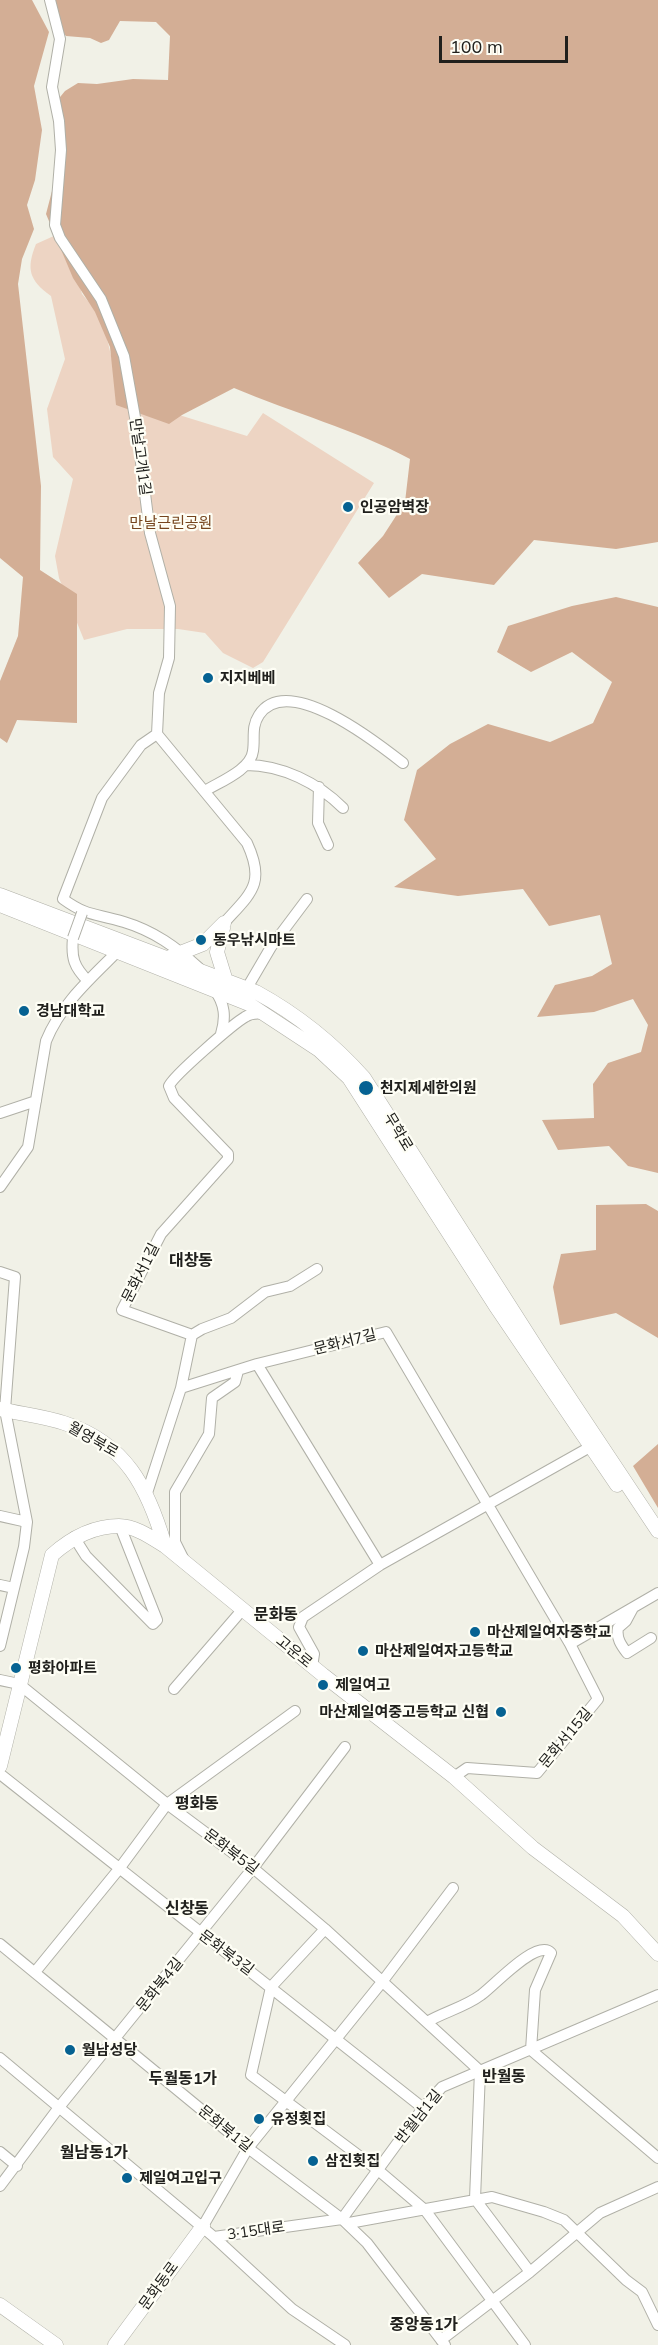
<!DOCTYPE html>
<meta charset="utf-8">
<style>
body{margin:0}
#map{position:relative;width:658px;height:2345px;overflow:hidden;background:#f1f1e7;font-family:Mulish,sans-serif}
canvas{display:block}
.scale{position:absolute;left:439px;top:36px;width:129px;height:27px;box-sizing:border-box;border:3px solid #20201d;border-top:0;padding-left:8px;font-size:18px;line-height:21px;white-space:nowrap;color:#20201d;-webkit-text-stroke:4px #fefef5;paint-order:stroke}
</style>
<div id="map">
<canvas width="658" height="2345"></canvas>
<div class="scale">100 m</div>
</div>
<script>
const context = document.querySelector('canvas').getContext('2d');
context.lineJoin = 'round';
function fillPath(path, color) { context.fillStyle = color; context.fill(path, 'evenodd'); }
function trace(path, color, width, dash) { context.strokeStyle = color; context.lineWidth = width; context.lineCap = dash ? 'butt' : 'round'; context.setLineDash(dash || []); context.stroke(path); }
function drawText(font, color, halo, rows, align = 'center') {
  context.font = font + ' Mulish,"Noto Sans KR",sans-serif'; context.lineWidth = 4.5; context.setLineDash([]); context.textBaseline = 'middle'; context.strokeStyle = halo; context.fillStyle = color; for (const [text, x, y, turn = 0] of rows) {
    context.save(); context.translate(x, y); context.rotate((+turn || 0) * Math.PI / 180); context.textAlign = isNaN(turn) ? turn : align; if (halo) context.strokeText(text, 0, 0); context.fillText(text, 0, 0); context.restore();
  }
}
fillPath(new Path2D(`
 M56,235L72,258L82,294L102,318L121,397L247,436L263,413L374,483L263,662L253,668L223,653L205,633L178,629H127L84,640L59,578L55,556L73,479L53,457L47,409L65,359L51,296C29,280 26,269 36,244Z`), '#edd4c3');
fillPath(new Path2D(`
 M0,0H32L49,32L34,86L42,130L35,180L27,205L34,229L22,259L18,284L41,486L40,570L77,594V723L17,720L7,743L0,738V681L18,636L23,577L0,558Z
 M48,0H658V542L616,549L534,540L494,585L422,574L389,598L358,563L383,536L405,502L410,459C354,429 293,413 234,388L182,415L169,424L116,405L110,347L95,312L73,278L46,214L58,168L56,102L65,91L78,83L97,84L133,79L168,80L170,36L156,22L120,21L109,40L101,43L90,38L66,36L59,27Z
 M616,597L658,607V1173L628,1166L609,1146L558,1150L542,1120L594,1118L593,1084L608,1063L641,1052L648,1025L633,999L594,1012L537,1017L555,985L592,976L612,964L600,915L549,926L523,889L458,896L394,887L436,859L404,820L417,770L450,744L488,724L550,742L593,723L612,682L572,652L531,672L497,652L508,626L572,606Z
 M646,1204L658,1211V1338L616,1313L560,1325L553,1287L561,1254L596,1250V1205Z
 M658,1444V1508L633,1466Z`), '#d3ae95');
const minor = new Path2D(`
 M50,0L60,39L52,87L59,121L61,150L55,225L60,238L101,299L124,356L136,423L150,533L170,606L169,658L159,693L157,734L247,843C266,884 251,893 224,923
 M157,734L141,745L102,798L63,899C88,917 95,913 124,922C154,931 176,947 199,968
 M246,765C282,765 318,783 343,808
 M319,787L318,823L328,845
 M205,791C219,782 251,770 253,751C255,738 251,727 259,715C287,672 375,741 403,763
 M73,938C71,958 74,967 88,981
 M247,988L271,947L307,899
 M214,989C225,1004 226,1017 221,1034
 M0,1113L36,1101
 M0,1187L28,1147L46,1041C61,1004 90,979 118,951
 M0,1272L15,1277L5,1410L27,1522L24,1547L0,1646
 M192,1335L122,1310L161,1234L228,1159V1154L174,1098L169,1086C173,1076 233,1024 245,1017C251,1013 257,1013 264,1014
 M192,1335L202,1329L231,1318L265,1292L290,1286L317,1269
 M257,1364L380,1565
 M181,1388L257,1364L386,1332L570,1644L598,1699L537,1773L467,1768L454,1777
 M147,1493L181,1388L192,1335
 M0,1516L27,1522
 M74,1537L86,1556L153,1624L157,1620L120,1526
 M184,1560L175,1542V1492L209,1434L212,1398L235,1382L238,1371
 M0,1585L14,1588
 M633,1608L626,1621L618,1628C616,1638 621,1645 627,1653L651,1638
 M570,1644L658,1593
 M312,1667L314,1654L299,1627L303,1617L380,1565L590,1447
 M0,1680L19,1684L167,1804L253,1868L325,1929L480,2071L475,2199L530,2272
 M174,1689L243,1609
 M0,1774L423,2108
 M325,1929L271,1987L251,2075L378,2170L425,2210L525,2345
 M0,1944L248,2148L342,2219L423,2108L442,2087L658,1995
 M35,1972L119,1869L167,1804L295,1711
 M427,2022C444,2012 465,2007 481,1995C494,1986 537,1938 551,1953L535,1990L531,2050L658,2158
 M0,2058L214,2237L342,2219L367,2243L445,2345
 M0,2152L17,2166
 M0,2186L60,2106L253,1868L345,1747
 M349,2223L492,2197L544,2212L564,2220L626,2280L642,2292L658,2325
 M203,2226L248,2148L382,1982L453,1888
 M214,2237L292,2309L345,2345
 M441,2340L530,2272L600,2213L658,2187`);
const major = new Path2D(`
 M0,895L256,992C298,1015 332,1042 364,1078L541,1355L658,1531
 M0,905L249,1004L319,1050L349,1078L495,1305L617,1485
 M223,928L217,952L225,978
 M170,957L203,944L224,923
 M0,1409C21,1414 43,1416 64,1423C126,1443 148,1488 165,1546
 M0,1766L52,1555C70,1539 93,1526 119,1526C135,1526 152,1538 165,1546L323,1675L454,1777L533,1848L623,1916L658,1954
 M0,2305L56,2345
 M115,2345L203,2226`);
trace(minor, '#b0b0a7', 12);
trace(major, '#b0b0a7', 15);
trace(minor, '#fff', 10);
trace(major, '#fff', 14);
const minorBridge = new Path2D(`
 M73,938L82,913`);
trace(minorBridge, '#b0b0a7', 12, []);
trace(minorBridge, '#fff', 10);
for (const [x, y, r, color] of [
 [348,507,6,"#066292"],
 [208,678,6,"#066292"],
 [201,940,6,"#066292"],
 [24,1011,6,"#066292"],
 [366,1088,8,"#066292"],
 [475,1632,6,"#066292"],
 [363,1651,6,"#066292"],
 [16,1668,6,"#066292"],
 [323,1685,6,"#066292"],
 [501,1712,6,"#066292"],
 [70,2050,6,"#066292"],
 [259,2119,6,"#066292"],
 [313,2161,6,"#066292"],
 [127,2178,6,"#066292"]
]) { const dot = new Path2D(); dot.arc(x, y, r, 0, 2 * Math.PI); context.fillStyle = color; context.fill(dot); trace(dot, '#fefef5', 2); }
drawText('15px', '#20201d', '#fefef5', [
 ["만날고개1길",140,457,82],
 ["무학로",398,1132,59],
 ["문화서1길",141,1273,-63],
 ["문화서7길",345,1342,-14],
 ["월영북로",93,1440,30],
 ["고운로",294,1652,39],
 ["문화서15길",566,1738,-50],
 ["문화북5길",231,1852,37],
 ["문화북3길",226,1953,37],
 ["문화북4길",160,1985,-51],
 ["반월남1길",419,2117,-51],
 ["문화북1길",225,2129,39],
 ["3·15대로",256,2231,-8],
 ["문화동로",159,2286,-54]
]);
drawText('bold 15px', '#20201d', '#fefef5', [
 ["인공암벽장",360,507],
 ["지지베베",220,678],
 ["동우낚시마트",213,940],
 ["경남대학교",36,1011],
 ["천지제세한의원",380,1088],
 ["마산제일여자중학교",487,1632],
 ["마산제일여자고등학교",375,1651],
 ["평화아파트",28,1668],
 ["제일여고",335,1685],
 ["마산제일여중고등학교 신협",489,1712,"right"],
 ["월남성당",82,2050],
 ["유정횟집",271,2119],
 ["삼진횟집",325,2161],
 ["제일여고입구",139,2178]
], 'left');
drawText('15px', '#76451e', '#fefef5', [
 ["만날근린공원",171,523]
]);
drawText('bold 16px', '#20201d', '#fefef5', [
 ["대창동",191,1261],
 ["문화동",276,1615],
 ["평화동",197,1804],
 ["신창동",187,1909],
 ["반월동",504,2077],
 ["두월동1가",183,2079],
 ["월남동1가",94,2153],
 ["중앙동1가",424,2325]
]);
</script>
